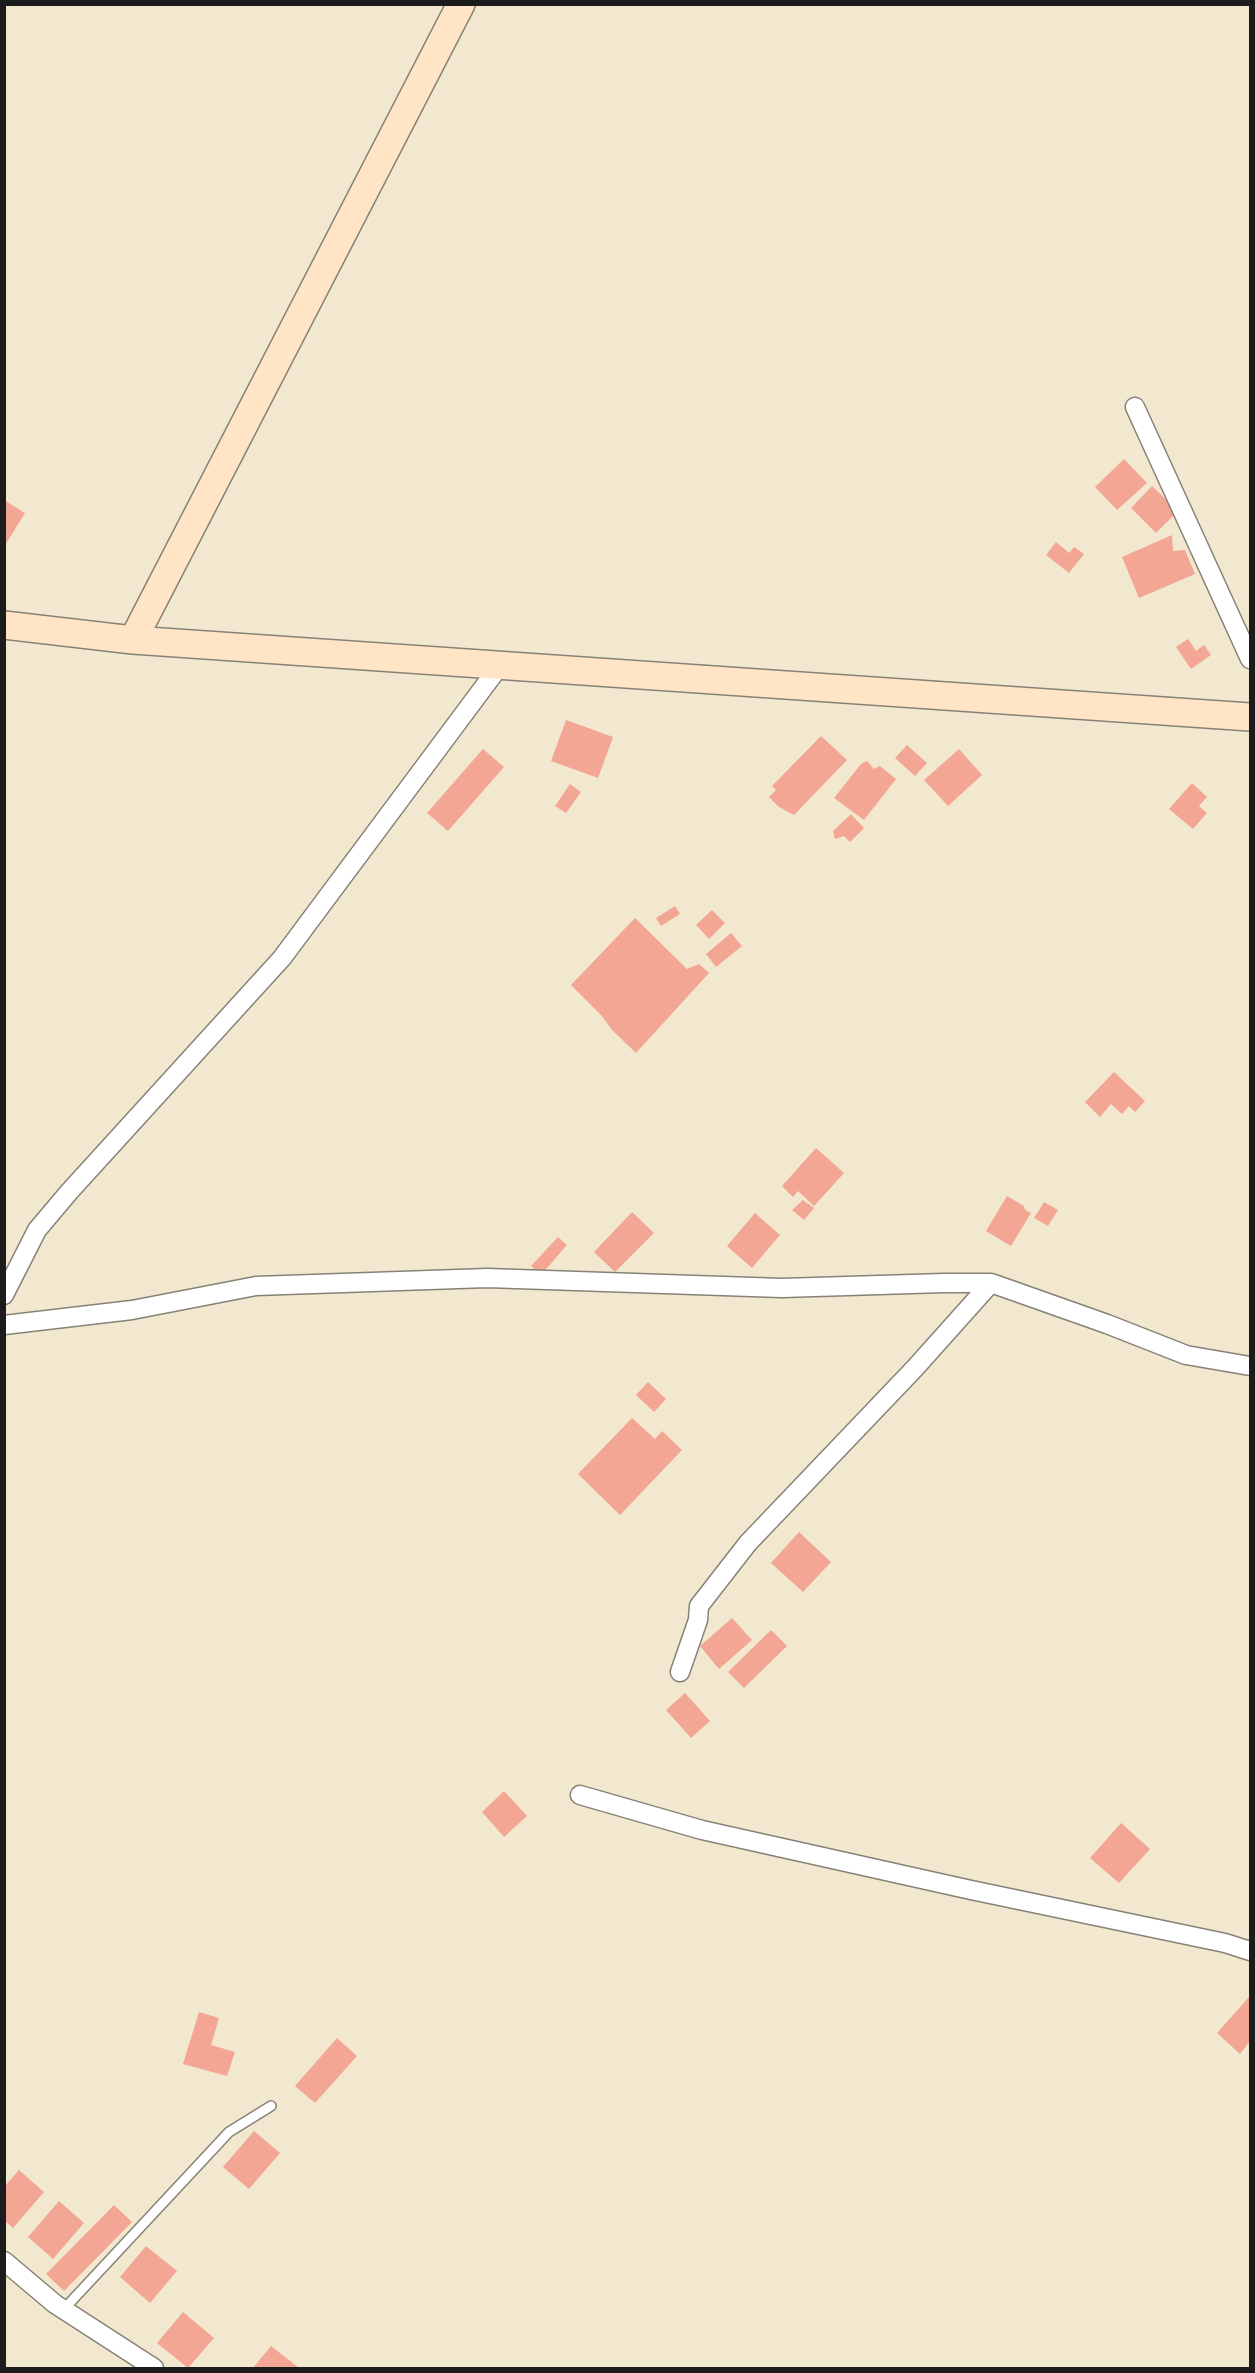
<!DOCTYPE html>
<style>
body{margin:0}
#map{position:relative;width:1255px;height:2373px;overflow:hidden;background:#f1e8cf;font-family:"Shantell Sans",sans-serif}
canvas{display:block}
.frame{position:absolute;inset:0;border:6px solid #1c1c1c;pointer-events:none}
</style>
<div id="map">
<canvas width="1255" height="2373"></canvas>
<div class="frame"></div>
</div>
<script>
const context = document.querySelector('canvas').getContext('2d');
context.lineJoin = 'round';
function fillPath(path, color) { context.fillStyle = color; context.fill(path, 'evenodd'); }
function trace(path, color, width, dash) { context.strokeStyle = color; context.lineWidth = width; context.lineCap = dash ? 'butt' : 'round'; context.setLineDash(dash || []); context.stroke(path); }
fillPath(new Path2D(`
 M1124,459L1147,483L1117,510L1095,487Z
 M1152,486L1178,511L1156,533L1131,508Z
 M4,500L25,513L4,547Z
 M1172,535L1173,551L1185,550L1195,574L1139,598L1122,557Z
 M1056,542L1069,553L1074,547L1084,554L1069,573L1046,555Z
 M1188,639L1196,651L1204,645L1211,655L1191,669L1176,647Z
 M566,720L613,737L598,778L551,761Z
 M821,736L847,760L794,815L779,807L769,797L776,790L772,786Z
 M907,745L927,763L915,776L895,758Z
 M483,749L504,767L448,831L427,813Z
 M959,749L982,775L948,806L924,780Z
 M867,761L874,769L880,766L896,779L864,820L834,798L861,764Z
 M1192,783L1207,797L1199,806L1207,813L1193,829L1169,809Z
 M570,784L581,792L566,813L555,806Z
 M851,814L864,828L850,842L844,836L835,839L833,831Z
 M675,906L680,914L661,926L656,918Z
 M712,910L725,923L709,939L696,925Z
 M635,918L687,969L699,964L709,973L636,1053L612,1030L602,1016L571,985Z
 M731,933L742,946L716,967L706,954Z
 M1114,1072L1145,1101L1135,1112L1129,1106L1122,1114L1111,1104L1100,1117L1085,1102Z
 M816,1148L844,1173L814,1206L798,1191L793,1197L782,1186Z
 M1007,1196L1024,1206L1025,1210L1031,1213L1011,1246L986,1231Z
 M803,1200L814,1208L804,1220L792,1210Z
 M1044,1202L1058,1210L1048,1226L1034,1218Z
 M632,1212L654,1233L615,1272L594,1252Z
 M755,1213L780,1235L752,1268L727,1246Z
 M558,1237L567,1245L541,1275L531,1266Z
 M648,1382L666,1399L654,1412L636,1395Z
 M632,1418L655,1439L662,1431L682,1450L620,1515L578,1474Z
 M799,1532L831,1562L803,1592L771,1563Z
 M732,1618L752,1640L719,1669L700,1646Z
 M771,1630L787,1646L744,1688L728,1672Z
 M685,1693L710,1721L691,1738L666,1710Z
 M504,1791L527,1816L504,1837L482,1812Z
 M1121,1823L1150,1849L1119,1883L1090,1858Z
 M1249,1997L1250,2041L1240,2054L1217,2033Z
 M199,2012L219,2018L211,2045L235,2052L227,2076L183,2064Z
 M337,2038L357,2056L315,2103L295,2086Z
 M254,2131L280,2153L249,2189L223,2167Z
 M19,2170L44,2192L13,2228L4,2220V2187Z
 M59,2201L84,2223L53,2259L28,2237Z
 M114,2205L132,2222L64,2291L46,2274Z
 M146,2246L177,2271L150,2303L120,2277Z
 M183,2312L214,2338L188,2368L157,2343Z
 M271,2346L299,2368H253Z`), '#f3a694');
const lane = new Path2D(`
 M64,2309L229,2132L271,2106`);
const street = new Path2D(`
 M1135,407L1250,659
 M4,1295L37,1230L69,1192L282,958L501,664
 M4,1325L132,1310L256,1286L487,1278L782,1288L944,1283H991L1107,1324L1186,1355L1250,1366
 M680,1672L698,1620L699,1606L748,1543L915,1368L991,1283
 M580,1795L702,1830L971,1890L1225,1943L1250,1951
 M4,2261L55,2304L154,2368`);
const secondary = new Path2D(`
 M4,625L133,640L1250,717
 M133,640L461,4`);
trace(lane, '#868276', 12);
trace(street, '#868276', 21);
trace(secondary, '#868276', 30);
trace(lane, '#fff', 9);
trace(street, '#fff', 18);
trace(secondary, '#ffe4c6', 27);
</script>
